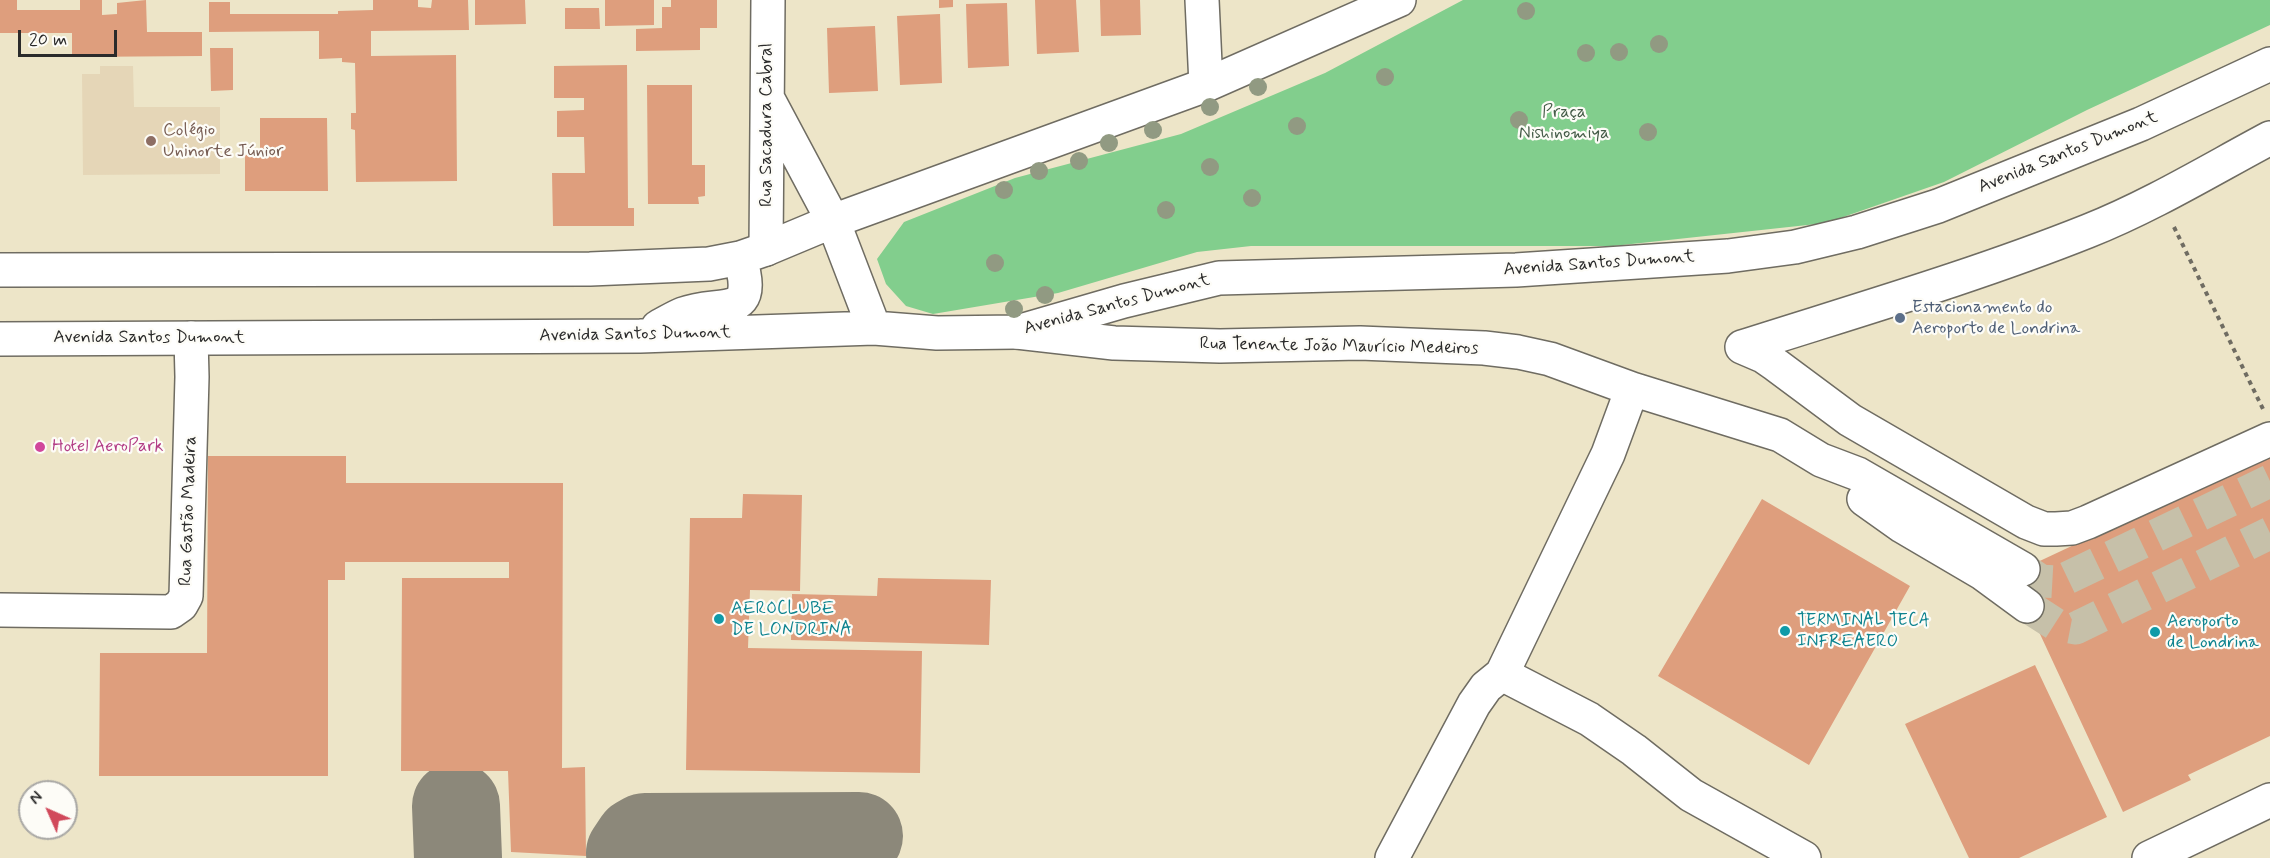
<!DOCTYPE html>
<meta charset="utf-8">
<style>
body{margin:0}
#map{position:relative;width:2270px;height:858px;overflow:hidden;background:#ede5c8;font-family:Mynerve,sans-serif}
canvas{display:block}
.north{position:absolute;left:18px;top:780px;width:60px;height:60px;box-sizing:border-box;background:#fdfcf7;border:2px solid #a9a8a5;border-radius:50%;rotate:315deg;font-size:16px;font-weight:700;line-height:24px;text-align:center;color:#2b2b2b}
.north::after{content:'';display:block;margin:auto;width:21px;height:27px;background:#d1495b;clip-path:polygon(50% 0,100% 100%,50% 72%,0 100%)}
.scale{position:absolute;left:18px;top:30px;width:99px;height:27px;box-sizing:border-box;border:3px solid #2b2b2b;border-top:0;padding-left:8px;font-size:18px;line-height:21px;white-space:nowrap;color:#2b2b2b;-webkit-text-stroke:4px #fdfcf7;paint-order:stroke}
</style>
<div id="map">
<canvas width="2270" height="858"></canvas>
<div class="north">N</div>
<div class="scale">20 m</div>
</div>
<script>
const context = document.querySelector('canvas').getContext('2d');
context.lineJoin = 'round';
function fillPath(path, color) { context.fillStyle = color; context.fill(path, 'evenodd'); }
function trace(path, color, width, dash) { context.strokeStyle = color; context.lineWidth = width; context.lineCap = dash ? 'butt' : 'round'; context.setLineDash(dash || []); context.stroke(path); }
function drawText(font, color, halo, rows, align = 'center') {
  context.font = font + ' Mynerve,sans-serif'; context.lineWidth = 4.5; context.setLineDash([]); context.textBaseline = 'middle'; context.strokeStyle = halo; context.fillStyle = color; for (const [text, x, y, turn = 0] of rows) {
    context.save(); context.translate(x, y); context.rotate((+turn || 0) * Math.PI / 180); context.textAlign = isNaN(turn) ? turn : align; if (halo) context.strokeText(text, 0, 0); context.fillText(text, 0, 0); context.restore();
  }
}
fillPath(new Path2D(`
 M100,66H133L134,107H220V174L83,175L82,74H100Z`), '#e5d6b7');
fillPath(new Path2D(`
 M1463,0H2270V25L2087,110L1944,182L1826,223L1613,246H1251L1197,252L1058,293L933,314L906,306L886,284L877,259L904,222L1015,178L1181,134L1325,73Z`), '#82ce8d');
trace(new Path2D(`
 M456,806L458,858
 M630,853L638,841L645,837L859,836`), '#8c887a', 88);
fillPath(new Path2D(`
 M0,0H17V10H80V0H102V15L117,14V3L146,0L147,32H202V56L72,57V33H0Z
 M373,0H418V7L431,8L432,0H468L469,30L371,31V56L456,55L457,181L356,182L355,130L351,129V113H356L355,63L342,62V58L319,59V31L209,32V2H230V14H338V11L373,10Z
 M475,0H525L526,24L475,25Z
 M605,0H654V25L605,26Z
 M671,0H717V28H700V50L636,51V29L662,28V7H671Z
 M939,0H953V7L939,8Z
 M1035,0H1076L1079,52L1037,54Z
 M1100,0H1140L1141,35L1101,36Z
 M1007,3L1009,66L968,68L966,4Z
 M565,8H599L600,29H565Z
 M940,14L942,83L900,85L897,16Z
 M875,26L878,91L829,93L827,28Z
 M210,48H233V90L211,91Z
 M627,65L628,208H634V226H553L552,173H585L584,137H557V111L584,110V98H554V66Z
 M647,85H692V165H705V196L698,197L699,204H648Z
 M260,118H327L328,191H245V155H260Z
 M2270,453V736L2188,775L2191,780L2123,812L2012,574Z
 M208,456H346V483H563L562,768L585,767L586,856L511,852L508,771H401L402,578H509V562H345V580H328V776H99L100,653H207Z
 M743,494L802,495L800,591L750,590L748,648L922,651L920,773L686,770L690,518H742Z
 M1762,499L1910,586L1809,765L1658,676Z
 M878,578L991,580L989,645L791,640L792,594L877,596Z
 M2035,665L2107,817L2019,858H1969L1905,724Z`), '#de9e7d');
trace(new Path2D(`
 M2023,569L2041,581L2059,582L2270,481
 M2027,606L2055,624L2076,628L2270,533`), '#c6c0a9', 33, [33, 16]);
const minor = new Path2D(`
 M1202,0L1206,85
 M769,101L833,221
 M766,249L768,0
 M1017,332L1114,343L1220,346L1360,343L1484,348L1518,352L1550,359L1632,389L1780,435L1821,460L1858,474L2023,569
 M1742,347L1763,356L1776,365L1850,420L2026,522L2044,529H2056L2072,528L2088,522L2270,439
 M1742,347C1858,310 1975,276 2088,231C2151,206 2210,170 2270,138
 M1864,499L1902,526L1982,573L2027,606
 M0,610L171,612L181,605L186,596L192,377L191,338
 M1502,674L1608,454L1632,389
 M1392,858L1474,704L1486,687L1502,674L1589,719L1634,750L1691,795L1804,858
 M2149,858L2270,800`);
const major = new Path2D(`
 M833,221L874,328
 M0,270L590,269L709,264L740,258L766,249L833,221L1206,85L1399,0
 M658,327C666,323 675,317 683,314C722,300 759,321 740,258
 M0,339L640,336L874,328L937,333L1017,332L1124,301L1219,278L1516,270L1728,256L1795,247L1857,232L1938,206L2141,124L2270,64`);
trace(minor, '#6f6c62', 36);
trace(major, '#6f6c62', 36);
trace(new Path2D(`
 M2174,227L2263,409`), '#6f6c62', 4, [4.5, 4.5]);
trace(minor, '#fff', 33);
trace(major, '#fff', 33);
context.fillStyle = '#919a82';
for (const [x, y] of [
 [1526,11],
 [1659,44],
 [1619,52],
 [1586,53],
 [1385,77],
 [1258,87],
 [1210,107],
 [1519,120],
 [1297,126],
 [1153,130],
 [1648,132],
 [1109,143],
 [1079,161],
 [1210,167],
 [1039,171],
 [1004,190],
 [1252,198],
 [1166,210],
 [995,263],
 [1045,295],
 [1014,309]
]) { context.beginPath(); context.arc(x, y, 9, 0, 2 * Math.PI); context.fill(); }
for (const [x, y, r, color] of [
 [151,141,6,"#8d6e63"],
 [1900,318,6,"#5c6f8a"],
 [40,447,6,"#d1479c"],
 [719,619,6,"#0f9aa8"],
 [1785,631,6,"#0f9aa8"],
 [2155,632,6,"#0f9aa8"]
]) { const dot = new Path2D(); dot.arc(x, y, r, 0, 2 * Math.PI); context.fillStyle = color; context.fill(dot); trace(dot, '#fdfcf7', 2); }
drawText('18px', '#455c48', '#fdfcf7', [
 ["Praça",1564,113],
 ["Nishinomiya",1564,134]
]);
drawText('18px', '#2b2b2b', '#fdfcf7', [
 ["Rua Sacadura Cabral",767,125,-90],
 ["Avenida Santos Dumont",2068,153,-22],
 ["Avenida Santos Dumont",1599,264,-4],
 ["Avenida Santos Dumont",1117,305,-15],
 ["Avenida Santos Dumont",635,335,-1],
 ["Avenida Santos Dumont",149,338],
 ["Rua Tenente João Maurício Medeiros",1339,347,1],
 ["Rua Gastão Madeira",189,511,-88]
]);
drawText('18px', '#785e54', '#fdfcf7', [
 ["Colégio",163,131],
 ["Uninorte Júnior",163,152]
], 'left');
drawText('18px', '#4e5e75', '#fdfcf7', [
 ["Estacionamento do",1912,308],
 ["Aeroporto de Londrina",1912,329]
], 'left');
drawText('18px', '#b23c85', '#fdfcf7', [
 ["Hotel AeroPark",52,447]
], 'left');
drawText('18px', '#0d838f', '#fdfcf7', [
 ["AEROCLUBE",731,609],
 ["DE LONDRINA",731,630],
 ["TERMINAL TECA",1797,621],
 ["INFREAERO",1797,642],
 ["Aeroporto",2167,622],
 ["de Londrina",2167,643]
], 'left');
</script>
